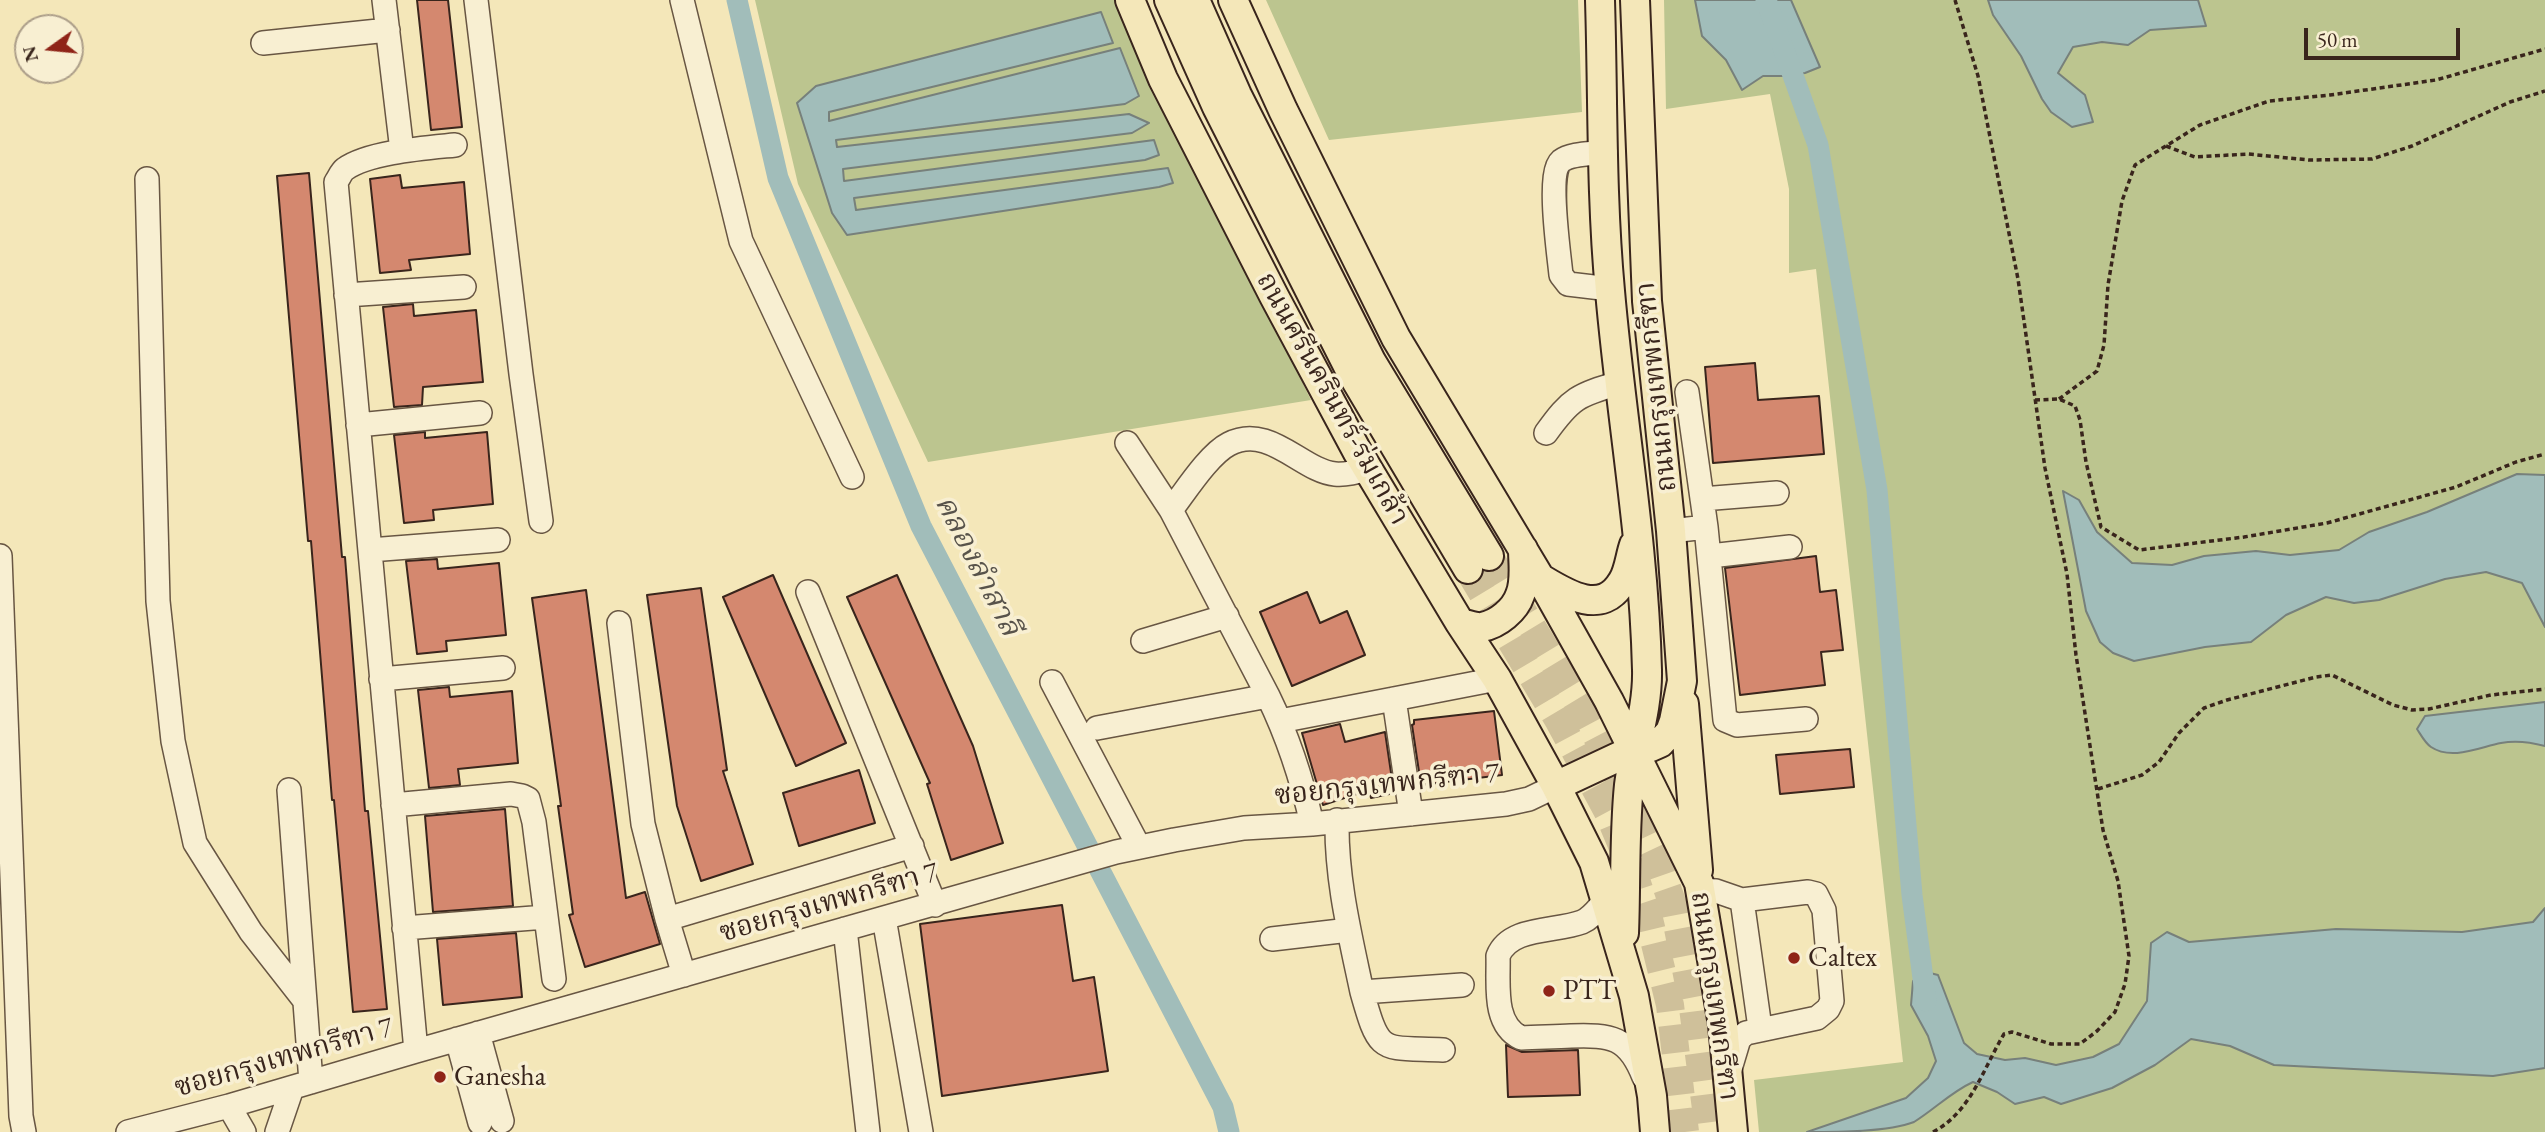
<!DOCTYPE html>
<meta charset="utf-8">
<style>
body{margin:0}
#map{position:relative;width:2545px;height:1132px;overflow:hidden;background:#f4e7b9;font-family:"EB Garamond",serif}
canvas{display:block}
.north{position:absolute;left:14px;top:14px;width:70px;height:70px;box-sizing:border-box;background:#f8efd2;border:2px solid #ac9e89;border-radius:50%;rotate:255deg;font-size:19px;font-weight:700;line-height:28px;text-align:center;color:#39251c}
.north::after{content:'';display:block;margin:auto;width:24px;height:32px;background:#8f2418;clip-path:polygon(50% 0,100% 100%,50% 72%,0 100%)}
.scale{position:absolute;left:2304px;top:28px;width:156px;height:32px;box-sizing:border-box;border:4px solid #39251c;border-top:0;padding-left:9px;font-size:21px;line-height:24px;white-space:nowrap;color:#39251c;-webkit-text-stroke:5px #f8efd2;paint-order:stroke}
</style>
<div id="map">
<canvas width="2545" height="1132"></canvas>
<div class="north">N</div>
<div class="scale">50 m</div>
</div>
<script>
const context = document.querySelector('canvas').getContext('2d');
context.lineJoin = 'round';
function fillPath(path, color) { context.fillStyle = color; context.fill(path, 'evenodd'); }
function trace(path, color, width, dash) { context.strokeStyle = color; context.lineWidth = width; context.lineCap = dash ? 'butt' : 'round'; context.setLineDash(dash || []); context.stroke(path); }
function drawText(font, color, halo, rows, align = 'center') {
  context.font = font + ' "EB Garamond","Noto Serif Thai",serif'; context.lineWidth = 7; context.setLineDash([]); context.textBaseline = 'middle'; context.strokeStyle = halo; context.fillStyle = color; for (const [text, x, y, turn = 0] of rows) {
    context.save(); context.translate(x, y); context.rotate((+turn || 0) * Math.PI / 180); context.textAlign = isNaN(turn) ? turn : align; if (halo) context.strokeText(text, 0, 0); context.fillText(text, 0, 0); context.restore();
  }
}
fillPath(new Path2D(`
 M755,0H1114L1311,400L928,462L798,184Z
 M1266,0H1578L1582,112L1329,140Z
 M1664,0H2545V1132H1759L1754,1080L1903,1062L1816,269L1789,273V189L1770,94L1666,109Z`), '#bcc58f');
const water = new Path2D(`
 M1695,0H1791L1820,67L1805,73L1782,76H1763L1742,90L1726,60L1702,36Z
 M1988,0H2198L2206,26L2150,30L2128,45L2102,42L2073,47L2058,73L2085,95L2093,122L2072,127L2051,112L2042,99L2021,56L1993,15Z
 M1101,12L1113,43L829,112V121L1120,48L1139,96L1125,104L836,140L837,147L1129,114L1149,123L1132,133L843,169L844,181L1154,140L1159,155L1145,160L854,198L856,210L1168,168L1173,183L1159,187L847,235L832,213L797,103L816,86Z
 M2517,474L2545,475V627L2522,583L2486,572L2445,579L2379,600L2354,603L2326,597L2286,615L2251,642L2205,647L2134,661L2113,653L2100,642L2086,611L2063,491L2079,500L2097,532L2132,563L2172,565L2204,556L2256,551L2290,555L2339,550L2369,532L2427,512Z
 M2545,702V746C2530,742 2517,740 2501,743C2480,747 2452,761 2431,747C2425,743 2421,735 2417,729L2425,716Z
 M2545,908V1068L2493,1076L2274,1065L2230,1046L2191,1039L2155,1065L2112,1088L2061,1104L2044,1097L2015,1104L1997,1092L1973,1082C1951,1092 1935,1109 1914,1122C1888,1132 1838,1132 1807,1132L1906,1098L1928,1078L1936,1061L1928,1036L1911,1005L1913,981L1926,972L1938,975L1964,1043L1977,1054L2005,1060L2025,1058L2056,1065L2093,1057L2119,1044L2147,1001L2151,943L2167,932L2189,942L2336,929L2462,932L2533,922Z`);
fillPath(water, '#a1bdba');
trace(water, '#77807b', 2);
trace(new Path2D(`
 M737,0L778,178L921,526L1223,1107L1229,1132
 M1766,0L1818,145L1877,490L1912,895L1926,1001`), '#a1bdba', 21);
const building = new Path2D(`
 M417,0H448L462,127L431,130Z
 M309,173L342,557H345L365,811H368L387,1009L353,1012L334,800H332L311,541H308L277,176Z
 M400,175L402,188L464,182L470,254L409,260L411,270L380,273L370,179Z
 M413,304L414,316L476,310L483,382L423,387L422,405L394,407L383,307Z
 M1755,363L1758,400L1819,396L1824,454L1713,463L1705,367Z
 M425,432V438L487,432L493,504L433,510L434,520L404,523L394,435Z
 M1816,556L1820,592L1836,590L1843,650L1821,652L1825,685L1740,695L1725,568Z
 M437,559L438,569L499,563L506,635L446,641L447,651L417,654L406,561Z
 M773,575L846,743L796,766L723,597Z
 M897,575L973,746L1003,843L951,860L927,784L930,783L847,597Z
 M701,588L727,770L723,771L753,864L701,881L677,806L647,595Z
 M586,590L626,898L645,892L660,944L585,967L569,915L573,914L558,806H561L532,598Z
 M1307,592L1320,623L1347,611L1365,655L1292,686L1260,612Z
 M449,687L450,697L512,691L518,763L458,769L460,785L429,788L418,690Z
 M1494,711L1502,775L1421,785L1412,725L1414,724V720Z
 M1340,724L1345,742L1385,732L1394,793L1371,798L1369,790L1323,805L1302,733Z
 M1850,749L1854,787L1780,794L1776,755Z
 M859,770L875,823L799,846L783,793Z
 M505,809L513,906L433,912L425,816Z
 M1062,905L1073,981L1094,977L1108,1071L942,1096L920,924Z
 M516,933L522,997L443,1005L437,939Z
 M1506,1045L1522,1052L1578,1050L1580,1095L1508,1097Z`);
fillPath(building, '#d4886f');
trace(building, '#39251c', 2);
trace(new Path2D(`
 M1489,556L1586,716L1628,796L1655,853L1674,908L1692,1000L1709,1132
 M1468,569L1559,721L1608,812L1634,874L1649,919L1670,1005L1685,1132`), '#cfc09a', 28, [28, 14]);
const minor = new Path2D(`
 M384,0L402,151
 M476,0L521,374L541,521
 M682,0L741,241L852,477
 M263,43L388,30
 M1605,152C1593,154 1571,153 1561,161C1547,173 1559,254 1561,275L1568,284L1610,289
 M147,179L158,601L173,741L195,843L251,932L305,1001
 M346,295L464,287
 M1687,392L1706,527
 M358,425L480,413
 M1546,433C1571,398 1578,395 1619,383
 M1127,443L1171,510L1268,696C1288,737 1302,780 1312,824
 M1702,499L1777,493
 M1171,510C1185,492 1209,454 1229,444C1269,423 1302,471 1335,474C1346,475 1357,472 1368,469
 M1671,531L1706,527L1725,720L1737,725L1806,719
 M370,550L498,540
 M0,556L21,1116L24,1132
 M1710,556L1790,547
 M808,592L935,905
 M619,623L643,824L667,919L684,975
 M1143,641L1227,616
 M381,679L503,668
 M1052,682L1139,847
 M1394,699L1411,814
 M1280,721L1497,679
 M1097,728L1268,696
 M289,790L311,1082
 M393,805L511,794L522,796L528,799L534,822L554,979
 M1337,820C1336,879 1350,935 1362,992L1462,985
 M1700,890L1716,891L1742,900L1808,892L1816,894L1824,910L1832,1001L1828,1009L1817,1018L1746,1033L1739,1039L1730,1069
 M1606,900C1599,907 1592,918 1582,922C1556,932 1510,926 1498,956C1499,983 1492,1024 1521,1038C1538,1037 1554,1037 1571,1036C1611,1035 1628,1036 1644,1077
 M1742,900L1760,1028
 M884,918L921,1132
 M667,919L912,846
 M404,928L546,917
 M845,929L868,1132
 M1272,939L1349,930
 M1362,992C1380,1056 1380,1047 1443,1050
 M478,1033L502,1121
 M457,1039L480,1123
 M416,1051L336,182C339,178 341,172 345,169C369,152 426,148 455,145
 M229,1106L244,1132
 M128,1132L229,1106L416,1051L1116,852L1174,840L1244,828L1312,824L1506,804L1529,799L1556,786
 M277,1132L292,1088`);
const major = new Path2D(`
 M1130,0L1163,79L1274,296L1357,451L1460,623L1497,679L1556,786L1594,862L1634,996L1652,1096L1655,1132
 M1169,0L1217,107L1351,372L1468,569
 M1195,0L1237,95L1371,361L1489,556
 M1233,0L1283,110L1396,338L1540,578L1609,701L1699,883L1723,1025L1733,1132
 M1600,0C1603,96 1601,195 1610,291C1621,418 1644,543 1647,670C1648,709 1634,747 1629,785C1624,834 1626,884 1624,933
 M1540,578C1565,593 1601,617 1622,582C1629,572 1630,556 1634,545
 M1460,623C1467,624 1475,628 1482,627C1498,624 1515,610 1520,595C1526,581 1523,564 1523,549
 M1684,704L1698,870
 M1556,786L1635,749L1651,747L1660,743L1670,732L1674,721L1682,681L1671,531L1647,301L1635,0`);
trace(minor, '#685643', 26);
trace(major, '#39251c', 32);
trace(new Path2D(`
 M2166,146L2195,157L2248,154L2309,160L2372,159L2412,146L2510,102L2545,91
 M2059,399L2097,371L2104,345L2108,285L2122,201L2135,165L2200,125L2269,101L2330,95L2436,80L2545,49
 M2035,400L2059,399L2075,406L2080,420L2086,462L2101,527L2139,550L2244,537L2327,523L2456,487L2516,462L2545,454
 M2098,789L2142,775L2159,762L2179,733L2204,708L2227,700L2316,677L2332,675L2393,705L2412,710L2429,709L2491,695L2545,689
 M1933,1132C1971,1112 1983,1069 2004,1034L2012,1032L2051,1044H2080L2097,1031L2115,1012L2125,984L2129,956L2118,881L2103,830L2076,655L2067,574L2045,468L2018,279L1978,76L1955,0`), '#39251c', 3.5, [5, 3.5]);
trace(minor, '#f8efd2', 23);
trace(major, '#f4e7b9', 28);
for (const [x, y, r, color] of [
 [1794,958,7,"#8f2418"],
 [1549,991,7,"#8f2418"],
 [440,1077,7,"#8f2418"]
]) { const dot = new Path2D(); dot.arc(x, y, r, 0, 2 * Math.PI); context.fillStyle = color; context.fill(dot); trace(dot, '#f8efd2', 2.5); }
drawText('28px', '#39251c', '#f8efd2', [
 ["ถนนกรุงเทพกรีฑา",1657,387,-96],
 ["ถนนศรีนครินทร์-ร่มเกล้า",1332,399,61],
 ["ซอยกรุงเทพกรีฑา 7",1387,785,-6],
 ["ซอยกรุงเทพกรีฑา 7",829,903,-16],
 ["ถนนกรุงเทพกรีฑา",1714,996,82],
 ["ซอยกรุงเทพกรีฑา 7",284,1058,-16]
]);
drawText('28px', '#39251c', '#f8efd2', [
 ["Caltex",1808,958],
 ["PTT",1563,991],
 ["Ganesha",454,1077]
], 'left');
drawText('italic 30px', '#58534b', '#f8efd2', [
 ["คลองลำสาลี",977,566,63]
]);
</script>
